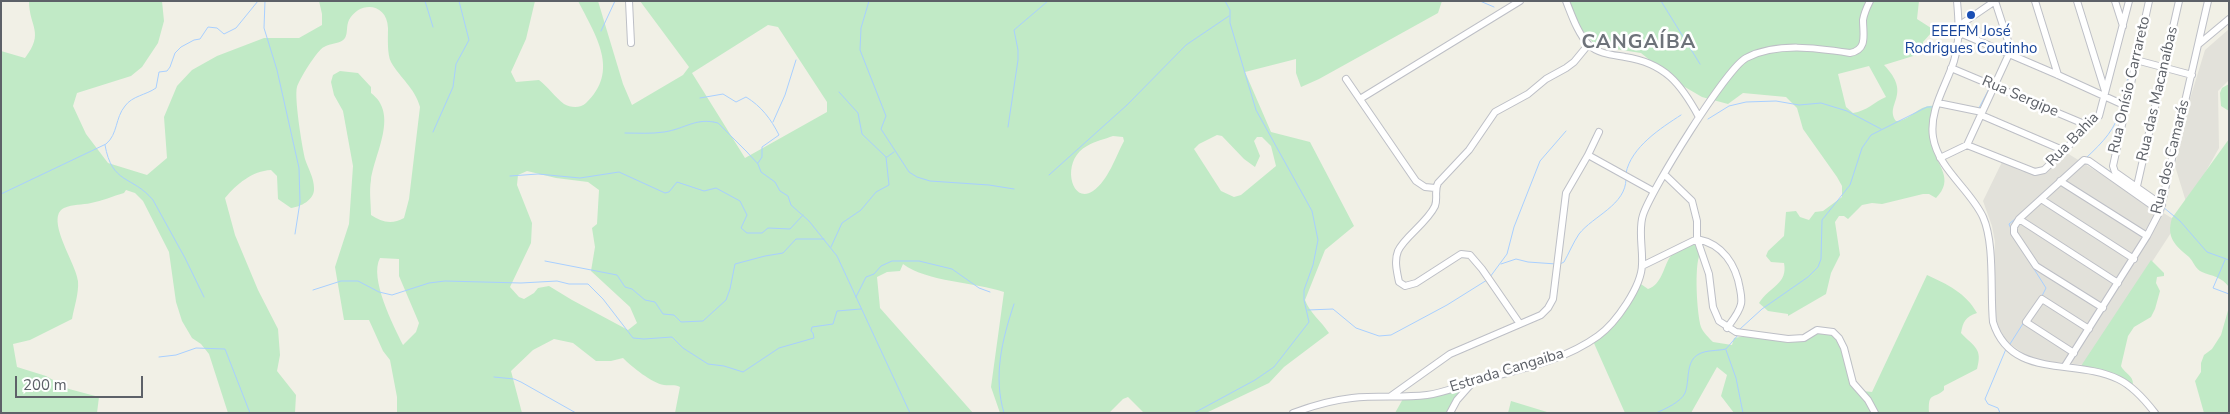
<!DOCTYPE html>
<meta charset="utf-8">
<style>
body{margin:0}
#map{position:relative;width:2230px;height:414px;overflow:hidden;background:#f1f0e6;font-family:"Nunito Sans",sans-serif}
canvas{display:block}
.frame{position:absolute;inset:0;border:2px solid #5d6168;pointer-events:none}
.scale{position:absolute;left:15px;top:376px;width:128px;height:22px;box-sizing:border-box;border:2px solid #5d6168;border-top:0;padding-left:6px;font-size:15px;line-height:18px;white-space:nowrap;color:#5d6168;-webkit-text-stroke:4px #fff;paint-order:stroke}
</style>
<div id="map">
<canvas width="2230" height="414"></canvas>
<div class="frame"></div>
<div class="scale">200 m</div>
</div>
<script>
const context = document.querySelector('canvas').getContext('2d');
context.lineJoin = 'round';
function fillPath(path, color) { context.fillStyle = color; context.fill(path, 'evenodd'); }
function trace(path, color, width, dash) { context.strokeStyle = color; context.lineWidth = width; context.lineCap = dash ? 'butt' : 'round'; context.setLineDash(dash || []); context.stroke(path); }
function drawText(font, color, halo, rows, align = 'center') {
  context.font = font + ' "Nunito Sans",sans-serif'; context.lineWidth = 5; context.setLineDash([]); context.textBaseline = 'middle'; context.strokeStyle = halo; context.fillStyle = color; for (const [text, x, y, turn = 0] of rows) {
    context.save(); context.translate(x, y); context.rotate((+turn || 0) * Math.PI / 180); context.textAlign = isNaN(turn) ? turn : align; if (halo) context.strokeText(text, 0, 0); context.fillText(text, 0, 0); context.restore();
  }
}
fillPath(new Path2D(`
 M2229,29V80L2218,91L2219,148L2187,205L2175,166L2189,102L2205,50Z
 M2067,153L2178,222L2085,365L2045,361L2027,356L2006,341L1997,323L1993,301L1995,242L1992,226L1983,201L2002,162L2021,171L2038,174L2048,171Z`), '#e2e1da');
fillPath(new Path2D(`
 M29,1H162L164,21L158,43L142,67L131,76L77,93L73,106L86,134L108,163L147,175L167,158L164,117L177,86L192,70L217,56L264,38H299L322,25V14L319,1H535L526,39L511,72L516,82L539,80C548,87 555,97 564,104C571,108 581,108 586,103C620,71 596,36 578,1H598L623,84L632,105L683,75L689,67L640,1H1442L1438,13L1319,79L1301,87L1296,73V59L1245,72L1271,132L1310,142L1354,226L1325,250L1305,300C1310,313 1321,321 1329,333L1284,367L1269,383L1206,413H1144L1128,397L1123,399L1109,413H1000L991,387L1004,292C975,282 927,282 903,264L900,271L887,272L877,277L880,308L973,413H675L680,387C674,384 671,386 664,385C652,383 632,367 623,358L611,361H596L573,343L554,339L533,350L511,371L522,413H397V397L390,360L383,351L369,320H344L335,267L349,224L353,166L343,111L334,95L331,82L333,75L340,71L358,73L371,87V93C399,114 375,152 371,180C369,191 371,203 371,215C381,222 392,225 404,218L409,199L420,107C415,88 400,78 391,62C387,54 388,38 388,28C387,2 359,1 349,20C346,26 348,33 345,38C341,44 330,43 324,47C317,50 299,80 297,87C294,97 302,147 305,159C308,168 314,178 314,188C315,200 300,207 291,208L278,199L277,176L271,170C252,171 237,184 225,198L235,235L258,290L278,329L280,355L277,371L296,395L295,413H228L209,354L201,344L192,338L182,321L176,302L169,252L143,201L135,193L126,190L124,193C113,196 102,201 91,203C82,205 73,204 64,208C44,218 77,265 78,281C79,293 74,308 72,319L30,340L13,344L17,367L46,376L69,389L99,397L97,413H1V51L25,58C45,32 29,27 29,1ZM768,25L778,27L827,102V112L745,158L692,73ZM1217,135L1222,136L1244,159L1255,167L1260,156L1254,141L1257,137H1262L1271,146L1276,166L1241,195L1234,197L1221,191L1194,149L1199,144ZM1113,136L1123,137L1124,141C1116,156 1108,181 1093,191C1071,206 1060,160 1087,146C1095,141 1105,139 1113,136ZM527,171L556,178L588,182L599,190L597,224L592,228L595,247L591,271L630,307L637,323L628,330L572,300L549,286L538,288L534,293L524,299L519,297L510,287L531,243L532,223L517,185L518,175ZM380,258L399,259V276L419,323L416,332L403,345C393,325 369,278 380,258Z
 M1570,1H1919L1917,19L1931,28L1932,32L1923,42V53L1884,65C1913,95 1884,104 1896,121C1909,122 1919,104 1934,106C1934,119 1931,134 1933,147C1937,166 1955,179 1936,198L1929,194H1923L1882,204L1872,203L1862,205L1848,219L1844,216H1839L1835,222L1840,255L1831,273L1826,294L1788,316V314L1768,311L1759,303C1770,286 1788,284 1784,263L1771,262L1766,256L1768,251L1784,236L1786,212L1796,211L1800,217L1809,220L1815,212L1823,211L1842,197V186L1837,177L1803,129L1797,108L1786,97L1743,93L1728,104L1702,97L1678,83L1641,53L1596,46L1576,23ZM1869,66L1886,97C1874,102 1867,111 1853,113L1846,107L1838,74Z
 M2229,84V111L2221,106L2220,93L2222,88Z
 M2229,139V287C2222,277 2212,276 2202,272C2195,269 2194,262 2189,257C2175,245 2166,238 2172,218Z
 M1695,243L1700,254C1694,265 1697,315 1701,327C1703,332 1709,338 1713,342L1732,345L1734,338L1746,336L1810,337L1819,327C1835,326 1840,345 1847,357L1851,359C1853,375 1852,378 1863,391L1872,392L1927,275C1947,284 1966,293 1977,313C1965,317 1963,322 1961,333C1974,347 1983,348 1977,369L1944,386V390C1933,400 1928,391 1929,413H1734L1721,396L1727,375L1717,367L1691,413H1625L1593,341L1603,333L1638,282L1648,289C1662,284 1663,268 1670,257C1676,249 1686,246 1695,243Z
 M2151,260L2164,273V276L2157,277L2156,283L2160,291L2155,309L2151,317L2134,327L2128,336L2121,366C2125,374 2134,375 2133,386L2097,370L2081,366Z
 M2229,307V413H2204L2195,381L2201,372V363L2204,355L2212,349L2221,335Z
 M1463,385L1451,413H1395L1404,397Z
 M1511,401L1547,412L1549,413H1508Z`), '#c1eac6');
trace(new Path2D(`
 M265,1L264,28L277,70L299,168L300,202L295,234
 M425,1L433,27
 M869,1L861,28L860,50L886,116L881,129L909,172L917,177L930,181L989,185L1014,189
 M1480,1L1494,7
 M1661,1L1700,64
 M601,31L615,1
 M839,92L858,113L862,134L886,157
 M700,98L723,94L736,102L746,97C761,106 771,119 779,135L762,147V157L758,163
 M2122,103L2135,48
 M1979,108L1990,87
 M1708,119L1729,106L1746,102L1776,101L1799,105L1821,103L1847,111L1881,129
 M773,122L785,95L796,60
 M1008,127L1018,60V50L1014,30L1048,1
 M433,132L453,87L456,64L469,40L459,1
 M625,133C638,133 651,134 664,132C685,129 696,117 718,123L747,152L758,164L761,172L775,182L780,191L788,196L791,205L809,221L837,256L910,413
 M105,145C112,185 132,175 153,200L185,258L204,297
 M887,157L894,152
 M2086,158C2103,142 2116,129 2121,107
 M2100,165L2114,174
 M1626,173C1631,147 1661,128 1681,115
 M1049,175L1127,105L1186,45L1229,16
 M510,176L538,174L580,178L619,172L665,193L669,192L677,182L704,191L716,188L740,201L747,215L741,228L747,233H762L768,228L790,229L803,215
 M1,194L106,144C118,134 115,118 125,106C132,96 146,95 156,88L159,72L167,71L170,67L175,53L181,47L194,40L200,39L208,27L217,28L224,34L236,28L258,1
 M2163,207L2180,221L2207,252L2229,260
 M2011,229L2009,224L2015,219
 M831,247L842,223L861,210L876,192L889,185L886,157
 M2225,260L2213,288L2229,294
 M545,261L617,275L625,287L632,289L645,300L655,302L663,314L674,315L681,322L703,321L726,300L730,289L735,264L765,256L783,253L796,239H824
 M2029,261L2046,288L2042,296
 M1501,264L1516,259L1528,262L1556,264
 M1560,264L1564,262C1569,253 1573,243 1579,234C1593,216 1626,205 1626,179
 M1490,277L1507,254L1514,227L1540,161L1566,131
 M313,290L341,281H358L379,292L392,295L429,283L445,281L521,283L557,281L569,284H588L603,299L633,338L644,339L672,337L683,348L708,364L724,366L743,372L779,348L814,338L813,333L811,331L812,327L833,324L837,311L861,309
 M856,297L866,277L874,274L881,266L892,261H919L952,269L979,288L990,292
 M1308,310L1333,309L1356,328L1379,336L1391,335L1447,305L1487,280
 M1740,329L1762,309L1808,277L1818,267L1821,259L1822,220L1850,185L1862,148L1871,135L1927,107H1933
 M2010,344L2024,322
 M1726,350L1736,378L1743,413
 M159,357L176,355L196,348L225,349L250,413
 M494,377L514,379L521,382L576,413
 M1004,413C993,376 1002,340 1014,304
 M1194,413L1255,380L1274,367L1309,322L1304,300V290L1313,265L1318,240L1312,211L1256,110L1230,23V10L1225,1
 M1656,413C1665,409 1681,402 1685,393C1690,381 1685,361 1699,354C1706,350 1717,351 1726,349L1738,335
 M2000,413L1998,408L1988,404L1985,399L2006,349`), '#a8cfff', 1);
const minor = new Path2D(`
 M629,1L631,43
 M1566,1C1572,16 1578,34 1589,45C1598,54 1614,55 1625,57C1665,63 1681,84 1699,117
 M1957,1C1959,23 1960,40 1954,61C1946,86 1929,110 1933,137C1938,169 1970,189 1983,217C1995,244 1990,292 1993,322C2011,380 2075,358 2118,379C2133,386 2145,400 2155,413
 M2035,1L2058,75
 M2077,1L2105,91
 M2115,1L2123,26
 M2149,1L2113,166L2115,172L2162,205
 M1960,25L1995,1
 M1960,33L2058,75L2126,106
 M2199,44L2229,19
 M2136,60L2192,75
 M1951,68L2089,126
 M1346,79L1416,181L1425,187L1435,188
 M1360,99L1520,1
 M1938,103L1982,112
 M1981,115L2065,151
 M1967,145L2035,172L2044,170L2099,116L2129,1
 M1588,155L1653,191
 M1940,158L1967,145L2009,54L2010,47L1995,1
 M1664,174L1692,201L1697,221V239L1709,274L1713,307L1719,321L1736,332L1788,339L1804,338L1817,330L1833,332L1839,338L1844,348L1853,383L1868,400L1875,413
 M2060,181L2147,236
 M2137,186L2179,1
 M2041,199L2134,259
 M2019,219L2118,283
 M1642,266L1697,239C1723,244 1736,265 1740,289C1741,294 1742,299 1741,304C1739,313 1732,321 1727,328
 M2103,308L2036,266L2014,233V227L2019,219L2084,160L2089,161L2160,211
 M1520,324L1482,269L1470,255L1461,254L1416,283L1405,286L1399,282C1397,272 1394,261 1398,251C1404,237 1427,223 1435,206C1438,198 1434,191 1438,183L1469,150L1495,112L1528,94L1546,79L1566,68L1574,62L1588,45
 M2074,353L2026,322L2042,299L2089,329
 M2065,366L2147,236L2160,211L2208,1
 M1391,396L1450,354L1541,315L1548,308L1553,299L1566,193L1588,155L1599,132
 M1293,413C1312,406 1332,400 1352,398C1377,395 1402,398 1427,395C1443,393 1459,386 1474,382C1516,370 1562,362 1598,336C1616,323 1642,286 1642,264C1643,248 1638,230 1643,215C1651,190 1726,69 1746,58C1777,42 1817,48 1850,53C1868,50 1863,34 1863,20C1864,14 1867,7 1870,1
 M1450,413L1457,400L1472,383`);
trace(minor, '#bdbfc6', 8);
trace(minor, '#fff', 6);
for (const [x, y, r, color] of [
 [1971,15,5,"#1a4fb4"]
]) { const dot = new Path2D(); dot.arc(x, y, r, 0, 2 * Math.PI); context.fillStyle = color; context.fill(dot); trace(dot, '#fff', 2); }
drawText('15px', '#164399', '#fff', [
 ["EEEFM José",1971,32],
 ["Rodrigues Coutinho",1971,49]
]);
drawText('15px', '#5d6168', '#fff', [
 ["Rua Onísio Carrareto",2130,85,-77],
 ["Rua das Macanaíbas",2158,94,-77],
 ["Rua Sergipe",2020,97,23],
 ["Rua Bahia",2073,140,-46],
 ["Rua dos Camarás",2171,157,-76],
 ["Estrada Cangaiba",1507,371,-17]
]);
context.letterSpacing = '1px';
drawText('bold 20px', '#6e737a', '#fff', [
 ["CANGAÍBA",1639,43]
]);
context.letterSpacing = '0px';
</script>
